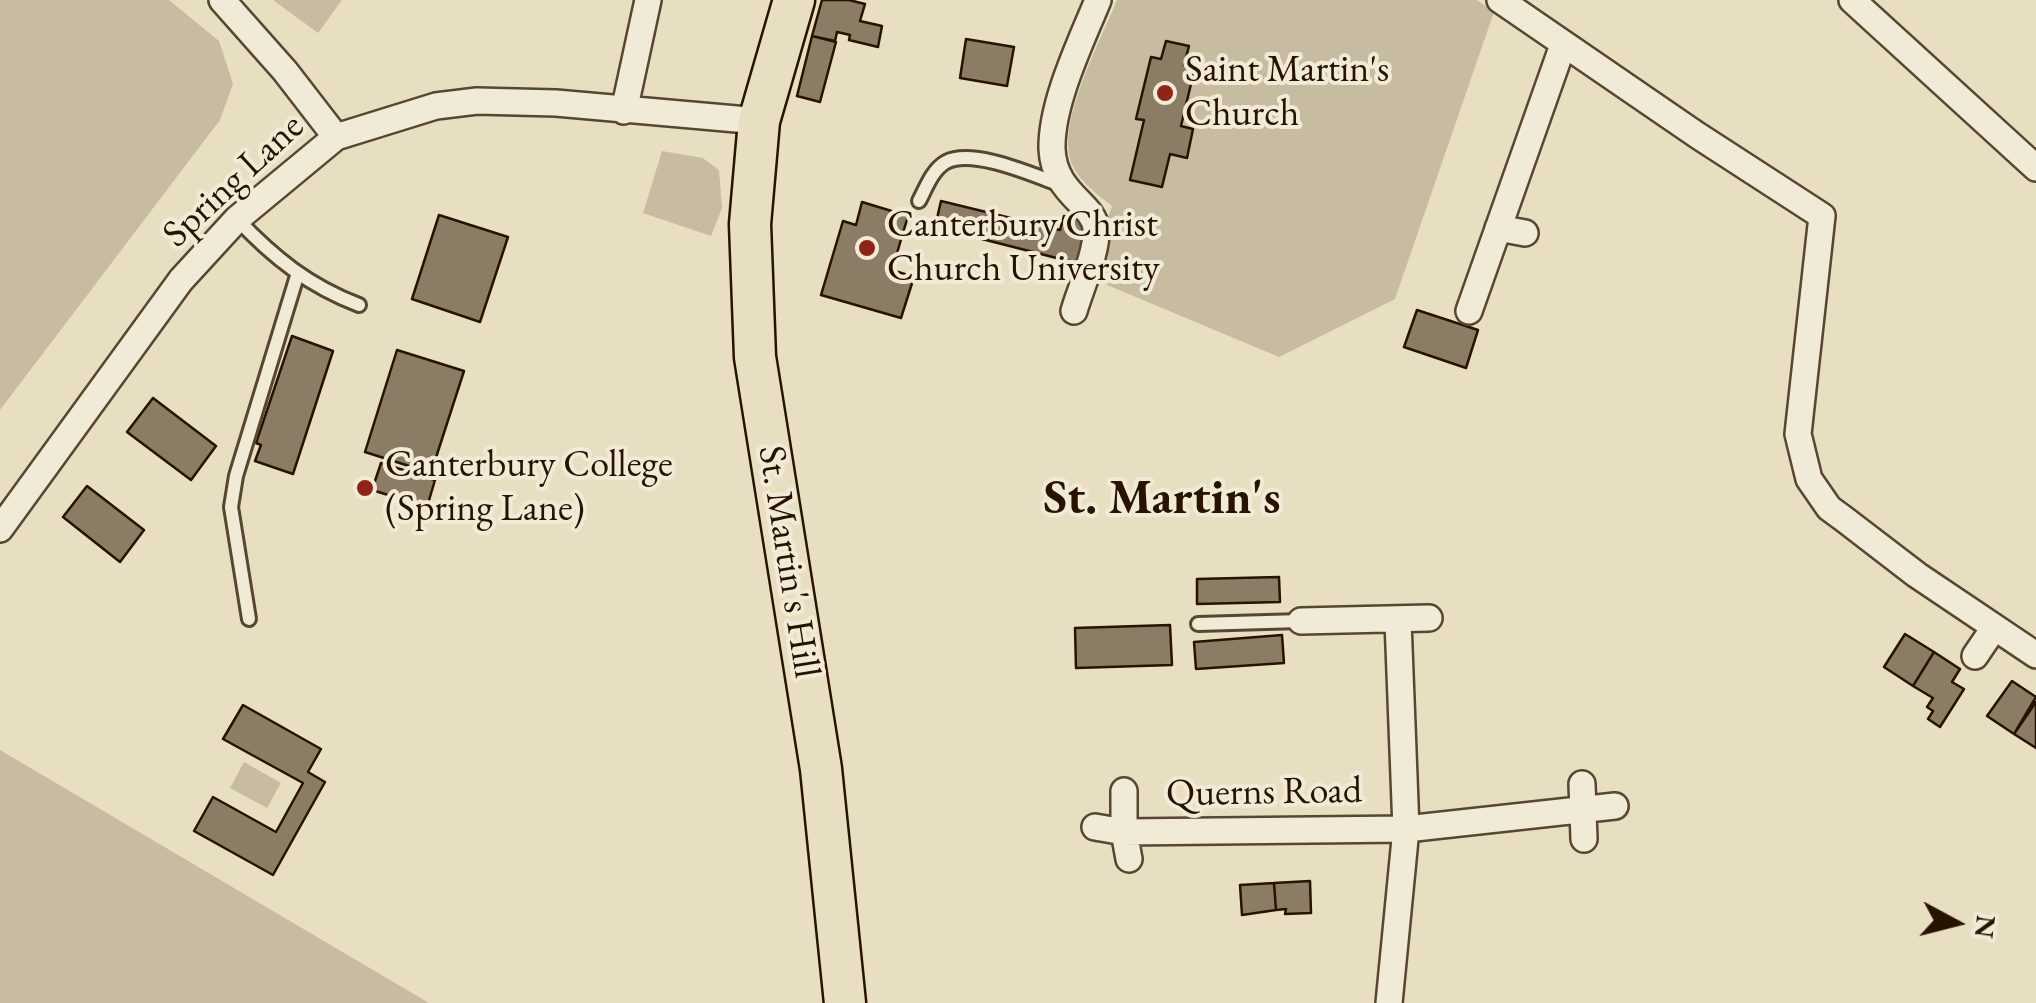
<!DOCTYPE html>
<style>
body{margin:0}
#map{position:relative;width:2036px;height:1003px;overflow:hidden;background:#e8dfc2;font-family:"EB Garamond",serif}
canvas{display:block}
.north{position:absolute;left:1906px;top:873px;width:100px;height:100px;-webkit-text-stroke:8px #f0ead7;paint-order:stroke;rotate:97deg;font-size:28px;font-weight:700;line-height:40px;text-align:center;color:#271300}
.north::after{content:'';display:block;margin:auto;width:35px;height:45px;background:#271300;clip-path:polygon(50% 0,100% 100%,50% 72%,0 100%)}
</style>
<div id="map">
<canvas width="2036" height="1003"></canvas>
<div class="north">N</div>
</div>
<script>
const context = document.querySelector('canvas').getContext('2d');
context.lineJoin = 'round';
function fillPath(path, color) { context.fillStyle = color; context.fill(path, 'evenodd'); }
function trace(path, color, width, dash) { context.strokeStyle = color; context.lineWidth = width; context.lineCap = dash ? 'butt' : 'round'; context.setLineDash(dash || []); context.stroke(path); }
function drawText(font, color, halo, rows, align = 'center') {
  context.font = font + ' "EB Garamond",serif'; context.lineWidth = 8; context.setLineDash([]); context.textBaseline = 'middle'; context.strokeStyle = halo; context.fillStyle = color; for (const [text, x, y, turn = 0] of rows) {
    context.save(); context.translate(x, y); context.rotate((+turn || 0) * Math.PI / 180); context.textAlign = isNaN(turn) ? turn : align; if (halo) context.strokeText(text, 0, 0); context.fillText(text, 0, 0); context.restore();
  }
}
fillPath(new Path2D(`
 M0,0H169L219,41L233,84L220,120L0,410Z
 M273,0H342L318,33Z
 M1117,0H1477L1494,12L1395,299L1279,357L1088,277L1112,206C1098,195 1081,183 1073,166C1053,128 1102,38 1117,0Z
 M662,151L703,158L719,170L722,208L711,236L643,213Z
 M0,750L429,1003H0Z
 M244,762L281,783L267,808L230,788Z`), '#c7bca1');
const building = new Path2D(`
 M822,0H849L865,4L860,21L882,26L878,47L849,40L850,35L837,32L835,41L812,36Z
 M812,36L836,42L820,102L797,96Z
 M966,39L1014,47L1007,86L960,78Z
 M1166,41L1189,46L1184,65L1195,67L1181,126L1193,129L1187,158L1170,154L1162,187L1130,180L1144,120L1136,119L1151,57L1161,59Z
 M941,201L1060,230L1064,216L1093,222L1080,264L935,227Z
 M862,202L908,216L892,270L914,277L901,318L821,295L843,221L856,225Z
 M439,215L508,237L480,322L412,299Z
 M1417,310L1478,330L1466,368L1404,347Z
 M292,336L333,351L293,474L255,461L261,445L256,443Z
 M397,350L464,371L431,473L365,452Z
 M153,398L216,446L191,480L127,432Z
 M381,463L435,480L427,507L372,490Z
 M87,486L144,530L120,562L63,517Z
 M1279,577L1280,602L1197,604V579Z
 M1170,625L1172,665L1076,668L1075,628Z
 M1905,634L1934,652L1913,686L1884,667Z
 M1282,635L1284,663L1196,669L1194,642Z
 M1934,652L1960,669L1952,682L1964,689L1940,727L1928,719L1933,711L1927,707L1933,698L1913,686Z
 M2012,681L2036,697L2014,734L1987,716Z
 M2036,702V748L2014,734Z
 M243,705L321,749L308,772L325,782L273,875L194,831L213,797L276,832L303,783L223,739Z
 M1310,881L1311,913L1285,914L1286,909L1276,910L1274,883Z
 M1274,883L1276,910L1242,915L1240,885Z`);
fillPath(building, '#8b7d65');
trace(building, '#271300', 2.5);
const service = new Path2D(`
 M919,201C926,188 932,170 946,162C973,148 1033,175 1061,185
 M237,219C274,258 309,286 359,305
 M249,619L231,507L236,476L297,276
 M1198,624L1301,621`);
const minor = new Path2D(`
 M222,0L285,71L336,137
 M1500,0L1697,135L1822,216L1798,434L1809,479L1829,508L1844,519L1917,575L2036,655
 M1852,0L2036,168
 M624,111L648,0
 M1498,228L1525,233
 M1074,311C1080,290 1098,250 1096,228C1093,203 1054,194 1052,149C1051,103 1081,42 1098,0
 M1469,311L1563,45
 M0,529L181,280L237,219L336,137L436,106L477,101L556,103L759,121
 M1301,621L1429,618
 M1975,656L1994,628
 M1582,784L1584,839
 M1124,791V832L1129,859
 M1095,827L1124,832L1406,829L1615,806
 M1389,1003L1406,829L1398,621`);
const primary = new Path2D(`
 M794,0L759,121L750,224L755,357L821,769L845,1003`);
trace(service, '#574630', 18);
trace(minor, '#574630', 30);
trace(primary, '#271300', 45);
trace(service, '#f0ead7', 12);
trace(minor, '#f0ead7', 25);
trace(primary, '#e8dfc2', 40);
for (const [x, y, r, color] of [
 [1165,93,10,"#8f2418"],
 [867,248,10,"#8f2418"],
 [365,488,10,"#8f2418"]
]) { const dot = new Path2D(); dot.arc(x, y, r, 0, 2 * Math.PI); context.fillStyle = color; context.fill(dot); trace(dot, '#f0ead7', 4); }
drawText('38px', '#271300', '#f0ead7', [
 ["Saint Martin's",1185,71],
 ["Church",1185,115],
 ["Canterbury Christ",887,226],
 ["Church University",887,270],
 ["Canterbury College",385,466],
 ["(Spring Lane)",385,510]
], 'left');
drawText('38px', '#271300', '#f0ead7', [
 ["Spring Lane",234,181,-43],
 ["St. Martin's Hill",788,562,81],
 ["Querns Road",1264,793,-1]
]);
drawText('bold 48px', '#271300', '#f0ead7', [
 ["St. Martin's",1162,500]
]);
</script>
